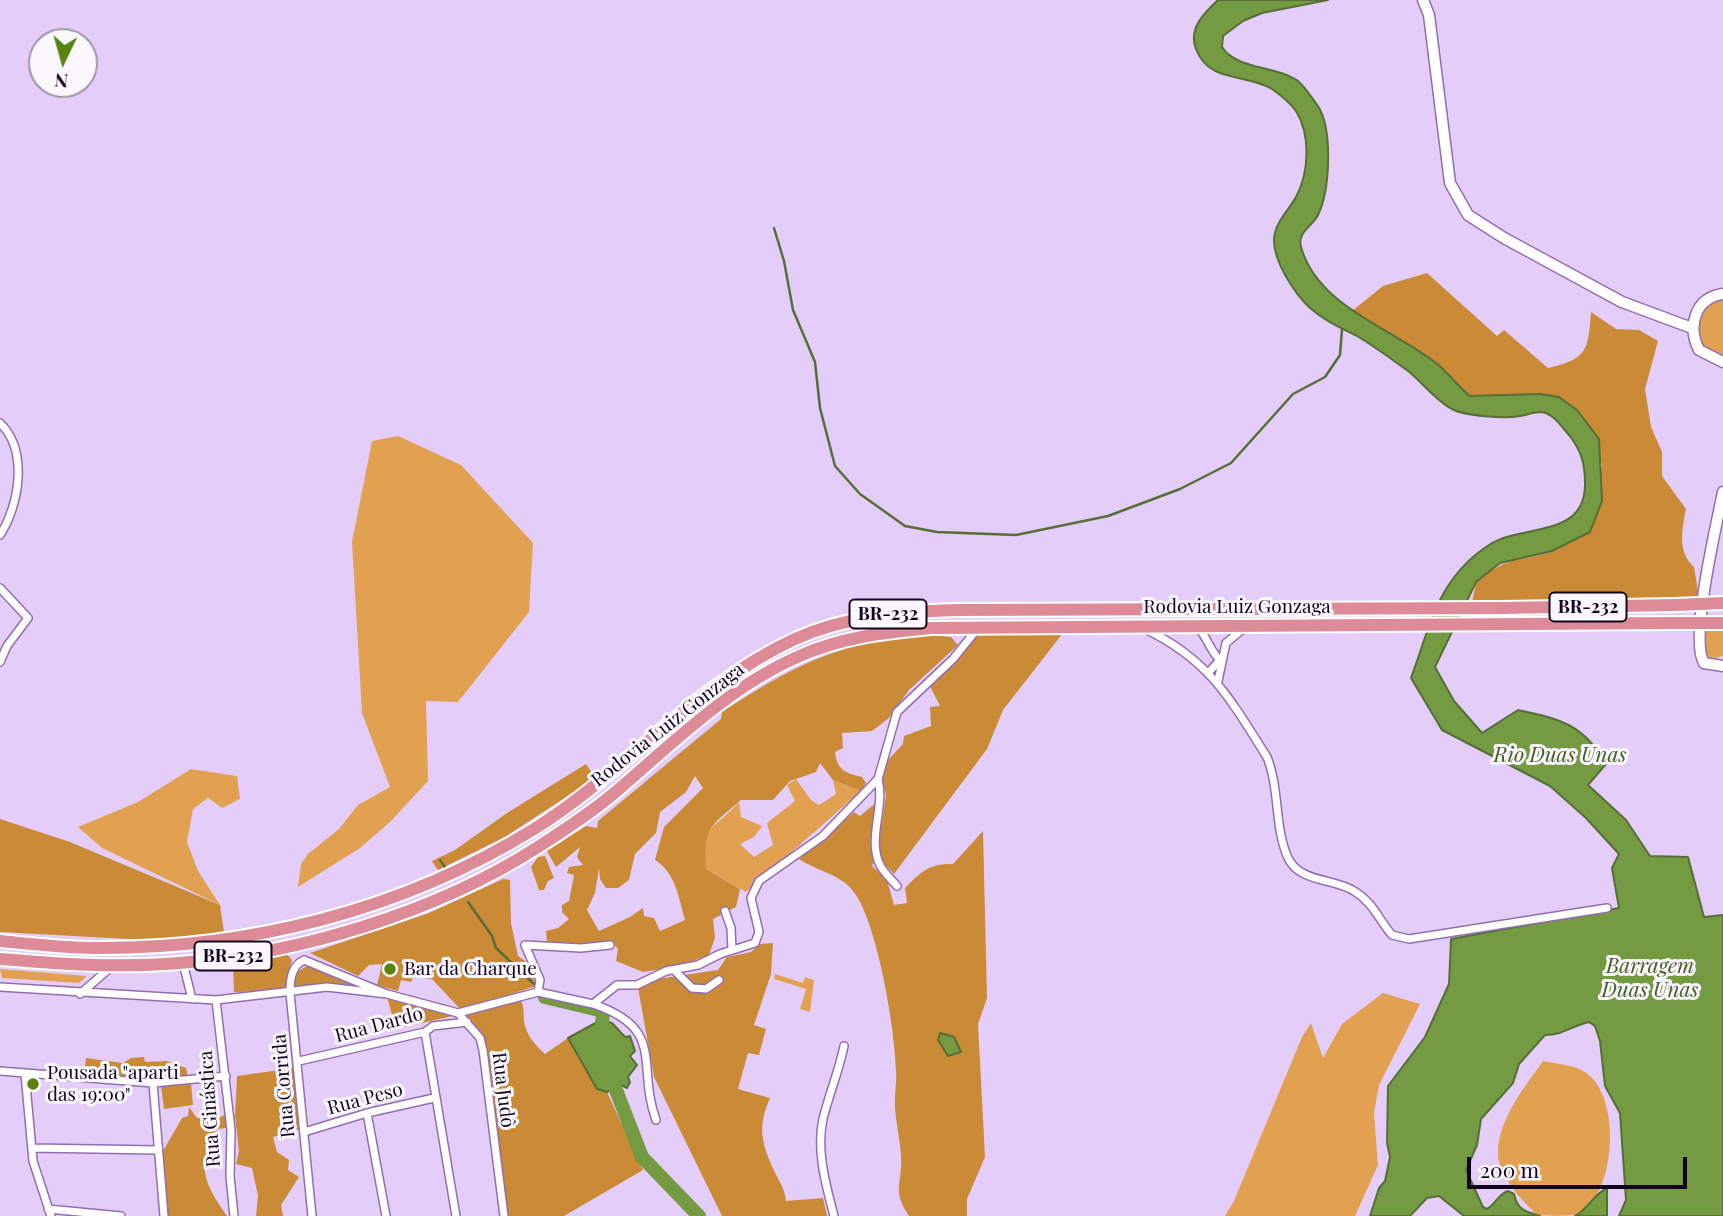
<!DOCTYPE html>
<meta charset="utf-8">
<style>
body{margin:0}
#map{position:relative;width:1723px;height:1216px;overflow:hidden;background:#e5cdfa;font-family:"Playfair Display",serif}
canvas{display:block}
.north{position:absolute;left:28px;top:28px;width:70px;height:70px;box-sizing:border-box;background:#fbf7ff;border:2px solid #9e96a5;border-radius:50%;rotate:185deg;font-size:19px;font-weight:700;line-height:28px;text-align:center;color:#12041d}
.north::after{content:'';display:block;margin:auto;width:24px;height:32px;background:#58830d;clip-path:polygon(50% 0,100% 100%,50% 72%,0 100%)}
.scale{position:absolute;left:1467px;top:1157px;width:220px;height:32px;box-sizing:border-box;border:4px solid #12041d;border-top:0;padding-left:9px;font-size:21px;line-height:24px;white-space:nowrap;color:#12041d;-webkit-text-stroke:5px #fbf7ff;paint-order:stroke}
</style>
<div id="map">
<canvas width="1723" height="1216"></canvas>
<div class="north">N</div>
<div class="scale">200 m</div>
</div>
<script>
const context = document.querySelector('canvas').getContext('2d');
context.lineJoin = 'round';
function fillPath(path, color) { context.fillStyle = color; context.fill(path, 'evenodd'); }
function trace(path, color, width, dash) { context.strokeStyle = color; context.lineWidth = width; context.lineCap = dash ? 'butt' : 'round'; context.setLineDash(dash || []); context.stroke(path); }
function drawText(font, color, halo, rows, align = 'center') {
  context.font = font + ' "Playfair Display",serif'; context.lineWidth = 6; context.setLineDash([]); context.textBaseline = 'middle'; context.strokeStyle = halo; context.fillStyle = color; for (const [text, x, y, turn = 0] of rows) {
    context.save(); context.translate(x, y); context.rotate((+turn || 0) * Math.PI / 180); context.textAlign = isNaN(turn) ? turn : align; if (halo) context.strokeText(text, 0, 0); context.fillText(text, 0, 0); context.restore();
  }
}
fillPath(new Path2D(`
 M1723,298V358L1704,350L1696,337L1701,307Z
 M398,436L461,465L533,543L529,612L458,702L426,701L428,781L390,822L360,848L298,887L301,864L308,854L339,829L358,805L390,787L362,713L352,542L372,441Z
 M1706,628H1723V656L1711,659L1703,652Z
 M191,769L237,776L240,799L222,808L208,798L193,809L187,842L198,871L220,905L102,848L78,827L138,802Z
 M796,779L811,800L819,805L836,794L833,780L861,791L746,892L706,869C702,821 710,834 739,802L741,817L762,826L754,837L740,844L754,857L773,845L767,823L795,801L787,785Z
 M0,969L87,976L79,983L2,978Z
 M775,974L803,983L805,977L814,980L810,1012L800,1009L806,989L774,979Z
 M1383,993L1420,1004L1379,1085L1374,1113L1378,1165L1355,1216H1225L1234,1201L1302,1037L1311,1023L1323,1058L1342,1024Z
 M1543,1061C1556,1064 1575,1065 1585,1072C1622,1096 1616,1192 1580,1214C1570,1216 1548,1216 1537,1215C1524,1202 1508,1186 1501,1168C1488,1132 1524,1088 1543,1061Z`), '#e2a151');
fillPath(new Path2D(`
 M1427,273L1497,336L1504,330L1548,368C1588,359 1588,350 1591,312L1616,329L1639,330L1658,341L1645,389L1651,427L1662,452V476L1686,509C1682,529 1677,552 1694,567L1699,597L1472,603L1476,582C1509,555 1515,563 1551,552C1564,547 1578,538 1590,532L1602,464L1540,394L1471,396L1421,353L1352,311L1383,286Z
 M980,633H1063L1003,710L987,749L894,874L877,856L886,795L882,779L889,759L903,744L904,736L931,726L930,707L940,706L930,686Z
 M932,635L951,637L958,645L909,690L889,718L872,731L842,733L843,748L835,752C837,770 845,773 862,777L866,783L861,791L833,780L820,763L816,772L790,781L773,800H741C710,827 703,826 706,869L740,889L736,907L713,919L715,938L709,955L679,966L643,972L616,961L618,949L612,942L585,946L547,943L546,931L558,928L569,919L562,912V905L569,901L574,875L567,873L569,867L583,865L577,857L580,847L556,867L547,851L586,826L597,828L598,821L721,719L722,712C798,663 840,641 932,635ZM695,776L703,788L664,827L655,860C676,873 679,899 685,920L660,931L654,918L644,916L643,908L630,917L599,931L587,910L595,893L599,868L600,879L606,888H618L629,880L635,854L656,833L660,812L686,792Z
 M586,764L595,778L505,837L438,870L432,861L455,850L507,813Z
 M878,801L876,858L872,866L887,880L894,905L907,903L905,888C922,871 928,864 953,864L983,831L987,998L978,1024L985,1157L967,1199V1216H909C891,1190 903,1182 901,1155C900,1139 896,1124 895,1108C894,1095 897,1083 896,1071C895,1029 878,929 856,895C843,874 818,872 799,859L854,812L860,816Z
 M0,819L70,842L220,905L224,932L166,941L0,932Z
 M545,856L554,878L548,881L544,890H539L531,867L538,857Z
 M503,879L510,880L511,923L518,956L528,963L536,986L461,1010L432,979L413,977L411,982L401,980L398,991L377,985L382,964L369,965L358,976L310,953L429,913Z
 M773,943L771,974L754,1025L766,1029L759,1055L748,1053L738,1089L770,1098C759,1123 760,1138 771,1164C776,1177 785,1187 786,1201L823,1198L827,1216H722L654,1077L637,982L718,970L727,957L751,952L760,944Z
 M287,954L292,960L286,986L282,991L234,992L233,966Z
 M307,966L316,967L375,991L357,987L295,990V973Z
 M387,997L457,1015L396,1029Z
 M520,999C525,1008 523,1011 524,1021C526,1035 535,1045 545,1054L568,1038L597,1089L607,1092L643,1170L564,1216H505L483,1038L464,1014Z
 M144,1057L145,1062L167,1061L186,1068L188,1077L97,1076L96,1071L85,1066L86,1058L123,1063L131,1058Z
 M294,1068L300,1129L273,1137L277,1152L289,1160L288,1170L299,1177L281,1205L283,1216H256L258,1196L252,1168L236,1164L239,1151L235,1116L237,1076Z
 M191,1083L193,1105L164,1109L161,1086Z
 M189,1107L197,1118L216,1119L227,1114L226,1128L218,1129C193,1163 206,1186 227,1216H164L159,1158L182,1118L188,1116Z`), '#cb8a35');
const water = new Path2D(`
 M1218,0H1328L1262,13L1243,21L1223,36L1222,47C1237,70 1275,65 1298,81C1304,86 1313,99 1318,106C1333,130 1330,190 1318,215C1312,227 1297,232 1301,247C1318,307 1392,328 1436,363C1449,373 1458,387 1470,396L1540,394L1559,397L1577,410L1599,439L1602,501L1590,532L1552,551L1500,563L1476,582L1435,667L1454,701L1482,733L1518,710C1561,719 1584,725 1606,764L1588,785L1626,820L1650,856L1688,857L1704,917L1723,915V1216H1619L1626,1200L1620,1113L1605,1086L1600,1041L1595,1026L1589,1022C1571,1026 1564,1035 1545,1035L1519,1064L1513,1083L1481,1119L1477,1145L1466,1170L1483,1207L1487,1209C1496,1204 1498,1194 1508,1191L1514,1194C1517,1210 1526,1212 1540,1216H1464L1439,1196L1427,1198L1410,1216H1370L1379,1188L1385,1181L1390,1157L1387,1143L1388,1086L1425,1037L1449,984L1451,939L1619,908L1612,868L1619,854L1586,818L1550,786L1442,730L1411,678C1431,624 1438,578 1489,545C1523,523 1586,539 1585,483C1585,463 1581,450 1569,435C1561,426 1553,413 1541,412C1534,412 1526,415 1520,416C1505,419 1465,416 1452,409C1436,401 1422,382 1408,371C1391,359 1373,345 1355,335C1339,327 1325,321 1310,308C1295,294 1273,261 1274,239C1275,222 1289,210 1296,197C1309,173 1311,135 1296,111C1291,104 1279,94 1272,89C1247,73 1209,84 1196,49C1188,29 1204,13 1218,0Z
 M601,1020L612,1023L625,1037L630,1036L635,1051L630,1056L637,1065L628,1077L630,1082L627,1088L621,1085L607,1092L597,1089L568,1038Z
 M940,1033L954,1037L961,1052L948,1056L938,1040Z
 M1607,1188V1216H1575C1588,1209 1594,1194 1607,1188Z`);
fillPath(water, '#749b42');
trace(water, '#576e37', 2);
trace(new Path2D(`
 M774,228L784,261L793,310L815,362L820,408L835,466L860,494L905,526L937,532L1016,535L1108,516L1180,489L1231,463L1293,394L1325,377L1340,355L1342,329
 M440,860L445,867
 M468,902L492,936L496,948L534,984`), '#576e37', 2.5);
trace(new Path2D(`
 M545,997L603,1011L601,1039
 M609,1072L642,1157L699,1216`), '#749b42', 14);
const street = new Path2D(`
 M0,423C29,451 19,506 0,535
 M0,588L28,618L7,646L0,662
 M1197,627C1208,637 1209,650 1220,660L1209,672
 M1145,629C1210,660 1230,699 1267,757C1280,789 1274,827 1288,858C1300,883 1334,878 1354,891C1373,902 1379,920 1392,935L1409,939L1607,908
 M1218,681L1226,643L1243,629
 M878,779C885,807 868,837 879,863C882,871 891,879 897,886
 M725,911L731,928L732,950
 M304,960L387,994L458,1013L480,1038L483,1050L504,1216
 M304,960C291,966 290,980 290,993L312,1216
 M183,963L192,999
 M674,970L692,988L706,989L719,980
 M0,987L216,1000L327,987L387,994
 M538,992L540,980L525,945L581,948L610,945
 M80,994L111,967
 M216,1000L231,1130L230,1176L234,1216
 M593,1004C667,1029 636,1065 656,1120
 M458,1013L538,992L593,1004L617,985H637L666,971L698,965L720,954L755,943L759,932L751,898L759,881L823,836L878,779L897,712L953,659L978,628
 M425,1032L456,1216
 M299,1061L425,1032L433,1026L467,1022
 M0,1071L153,1083L226,1076
 M25,1074L33,1161L51,1216
 M153,1083L164,1216
 M367,1113L386,1216
 M304,1132L367,1113L434,1098
 M32,1148L158,1150
 M48,1209L121,1216
 M834,1216C826,1185 816,1151 823,1119C829,1094 839,1071 844,1046`);
const secondary = new Path2D(`
 M1423,0L1429,15L1450,183L1468,215L1504,238L1622,302L1692,328
 M1723,294C1695,298 1687,326 1699,350L1723,362
 M1723,492C1717,523 1689,639 1704,663L1723,666`);
const highway = new Path2D(`
 M0,941C31,944 64,948 95,948C249,949 403,910 534,829C625,772 697,684 795,639C845,616 901,612 956,610L1502,608L1675,605
 M0,959C60,964 119,968 179,963C299,954 437,912 538,847C563,831 589,814 612,795C672,744 729,686 802,655C843,637 887,632 931,628L1673,623`);
trace(street, '#936db1', 10);
trace(secondary, '#936db1', 13);
trace(highway, '#fff', 16);
trace(street, '#fff', 7);
trace(secondary, '#fff', 10);
trace(highway, '#dd8b98', 12);
const highwayBridge = new Path2D(`
 M1675,605L1723,603
 M1673,623H1723`);
trace(highwayBridge, '#fff', 16, []);
trace(highwayBridge, '#dd8b98', 12);
for (const [x, y, r, color] of [
 [390,969,7,"#58830d"],
 [33,1084,7,"#58830d"]
]) { const dot = new Path2D(); dot.arc(x, y, r, 0, 2 * Math.PI); context.fillStyle = color; context.fill(dot); trace(dot, '#fbf7ff', 2.5); }
for (const [x, y, w] of [
 [1588,607,77],
 [888,614,77],
 [233,956,77]
]) { const box = new Path2D(); box.roundRect(x - w / 2, y - 14.5, w, 29, 5); context.fillStyle = '#fbf7ff'; context.fill(box); trace(box, '#12041d', 2); }
drawText('bold 18px', '#12041d', null, [
 ["BR-232",1588,607],
 ["BR-232",888,614],
 ["BR-232",233,956]
]);
drawText('19px', '#12041d', '#fbf7ff', [
 ["Rodovia Luiz Gonzaga",1237,607],
 ["Rodovia Luiz Gonzaga",668,725,-38],
 ["Rua Dardo",379,1025,-15],
 ["Rua Corrida",284,1086,-95],
 ["Rua Judô",503,1090,83],
 ["Rua Peso",365,1099,-15],
 ["Rua Ginástica",210,1109,-94]
]);
drawText('19px', '#12041d', '#fbf7ff', [
 ["Bar da Charque",404,969],
 ["Pousada \"aparti",47,1073],
 ["das 19:00\"",47,1095]
], 'left');
drawText('italic 21px', '#435e20', '#fbf7ff', [
 ["Rio Duas Unas",1560,755],
 ["Barragem",1650,966],
 ["Duas Unas",1650,990]
]);
</script>
